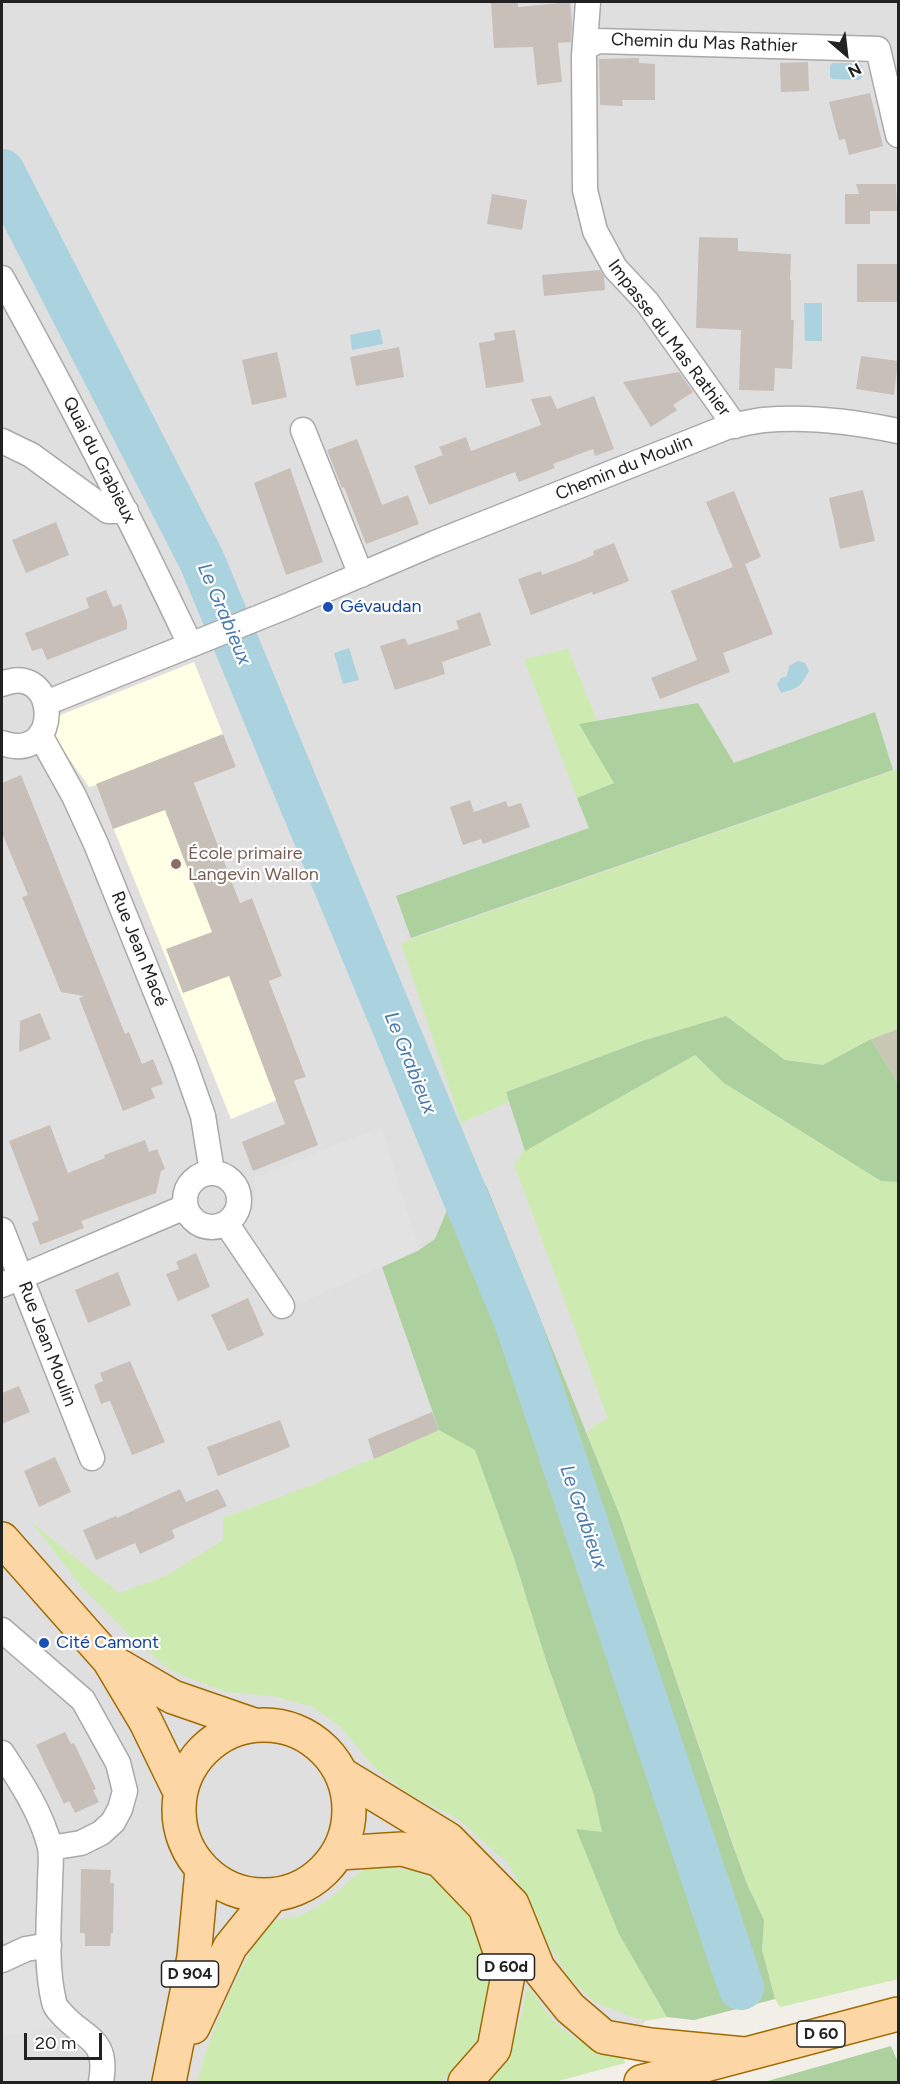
<!DOCTYPE html>
<meta charset="utf-8">
<style>
body{margin:0}
#map{position:relative;width:900px;height:2084px;overflow:hidden;background:#f2efe9;font-family:Figtree,sans-serif}
canvas{display:block}
.frame{position:absolute;inset:0;border:3px solid #222;pointer-events:none}
.north{position:absolute;left:816px;top:24px;width:60px;height:60px;-webkit-text-stroke:4px #fff;paint-order:stroke;rotate:152deg;font-size:16px;font-weight:700;line-height:24px;text-align:center;color:#222}
.north::after{content:'';display:block;margin:auto;width:21px;height:27px;background:#222;clip-path:polygon(50% 0,100% 100%,50% 72%,0 100%)}
.scale{position:absolute;left:24px;top:2033px;width:78px;height:27px;box-sizing:border-box;border:3px solid #222;border-top:0;padding-left:8px;font-size:18px;line-height:21px;white-space:nowrap;color:#222;-webkit-text-stroke:4px #fff;paint-order:stroke}
</style>
<div id="map">
<canvas width="900" height="2084"></canvas>
<div class="frame"></div>
<div class="north">N</div>
<div class="scale">20 m</div>
</div>
<script>
const context = document.querySelector('canvas').getContext('2d');
context.lineJoin = 'round';
function fillPath(path, color) { context.fillStyle = color; context.fill(path, 'evenodd'); }
function trace(path, color, width, dash) { context.strokeStyle = color; context.lineWidth = width; context.lineCap = dash ? 'butt' : 'round'; context.setLineDash(dash || []); context.stroke(path); }
function drawText(font, color, halo, rows, align = 'center') {
  context.font = font + ' Figtree,sans-serif'; context.lineWidth = 4.5; context.setLineDash([]); context.textBaseline = 'middle'; context.strokeStyle = halo; context.fillStyle = color; for (const [text, x, y, turn = 0] of rows) {
    context.save(); context.translate(x, y); context.rotate((+turn || 0) * Math.PI / 180); context.textAlign = isNaN(turn) ? turn : align; if (halo) context.strokeText(text, 0, 0); context.fillText(text, 0, 0); context.restore();
  }
}
fillPath(new Path2D(`
 M2,2H898V1979L780,2007L775,1999L694,2020L667,2017L645,2021L624,2059L625,2063L554,2082H2Z`), '#e0dfdf');
fillPath(new Path2D(`
 M194,662L236,767L194,783L240,903L252,898L282,976L269,981L306,1077L272,1089L277,1100L231,1119L96,785L89,787L54,737L58,716Z`), '#ffffe5');
fillPath(new Path2D(`
 M898,1029V1083L871,1039Z`), '#c7c7b4');
fillPath(new Path2D(`
 M568,649L597,721L580,725L614,783L577,798L524,659Z
 M898,769V1029L871,1039L823,1065L784,1060L726,1016L641,1041L506,1092L509,1102L461,1123L401,943Z
 M695,1055L724,1083L881,1181L898,1182V1979L780,2007L775,1999L762,1950L764,1920L747,1884L620,1516L587,1433L595,1425L608,1419L514,1164L525,1151Z
 M439,1430L475,1449L514,1558L546,1660L594,1795L603,1833L577,1830L619,1934L667,2017L644,2021L596,2003L568,1977L541,1930L509,1864L458,1819L407,1793L373,1766L341,1727L313,1707L273,1696L227,1692L173,1672L134,1640L83,1588L31,1522L119,1593L166,1576L223,1540V1518L312,1485Z
 M383,1867L411,1870L441,1882L473,1914L492,1960L490,2001L483,2028L465,2061L440,2082H197C210,2037 225,2000 247,1958C252,1948 260,1931 270,1924C278,1918 292,1918 301,1915C310,1911 321,1905 329,1899C350,1883 353,1869 383,1867Z
 M530,1989C538,2000 546,2013 556,2023C575,2042 599,2051 624,2059L625,2063L554,2082H490C510,2052 521,2028 526,1991Z`), '#cdebb0');
fillPath(new Path2D(`
 M698,703L734,763L875,712L893,770L411,938L396,896L589,828L577,798L614,783L579,724Z
 M726,1016L785,1060L823,1065L871,1039L898,1083V1182L881,1181L724,1083L695,1055L525,1151L506,1092L642,1041Z
 M486,1185L620,1516L731,1840L747,1884L764,1920L762,1950L775,1999L694,2020L667,2017L619,1934L576,1829L602,1832L594,1795L546,1660L514,1558L475,1450L439,1430L382,1267L419,1250L435,1239L449,1205Z
 M891,2046L898,2062V2082H764Z`), '#add19e');
fillPath(new Path2D(`
 M381,1127L419,1250L295,1306L240,1223L253,1211L256,1199L254,1177Z
 M25,1959L34,1967L55,2025L29,2034L2,2036V1968Z`), '#e2e2e2');
fillPath(new Path2D(`
 M832,63H859L862,66V77L859,80L832,79L830,77V66Z
 M804,303H822V341H805Z
 M380,329L383,344L352,350L350,335Z
 M349,648L359,680L343,684L334,653Z
 M798,661L805,663L809,671C800,687 799,688 781,693L777,684L781,678L787,676L789,666Z`), '#aad3df');
trace(new Path2D(`
 M2,172L202,561L518,1324L741,1987`), '#aad3df', 46);
fillPath(new Path2D(`
 M491,2H518V7L570,2L572,22L571,42L558,43L562,82L537,85L533,47L494,48Z
 M639,58V63L655,64V100H622L623,106L600,105L599,59Z
 M808,62L809,91L781,92L780,63Z
 M870,93L883,146L849,155L845,139L839,140L829,102Z
 M856,184H896L897,211H870V224H845V194H859Z
 M492,194L527,200L522,230L487,224Z
 M699,237L738,238V251L791,254L790,280H791V320H794L792,369L775,368L774,391L739,390L741,330L696,328Z
 M857,264H897V302H857Z
 M600,270L604,277L605,290L544,296L542,275Z
 M515,330L524,382L486,388L479,343L495,340L494,333Z
 M399,347L404,377L356,386L350,357Z
 M277,352L287,397L252,405L242,360Z
 M861,356L898,361L894,395L856,389Z
 M679,372L693,392L673,405L677,410L651,427L623,382Z
 M551,396L557,409L594,396L614,449L595,456L593,449L553,464L555,468L519,482L515,472L429,505L414,466L443,455L439,447L466,437L471,451L541,425L531,399Z
 M357,439L382,505L408,495L419,524L366,544L344,487L342,488L327,450Z
 M290,468L323,562L286,575L254,483Z
 M863,490L875,541L840,549L829,498Z
 M734,491L761,557L745,564L773,634L723,653L730,672L660,699L651,678L697,660L671,591L733,567L706,502Z
 M56,522L69,555L26,573L12,540Z
 M614,543L629,581L593,595L592,592L531,615L518,579L541,571L542,575L580,561L594,555L593,551Z
 M106,590L113,607L121,604L127,621V629L47,660L42,648L32,651L25,633L89,608L86,598Z
 M480,612L491,645L442,662L445,674L395,690L380,646L405,638L408,645L459,629L456,621Z
 M223,734L236,767L194,783L240,903L252,898L282,976L269,981L306,1077L294,1081L318,1145L253,1171L242,1142L285,1124L229,976L183,993L166,949L212,932L165,810L113,829L96,784Z
 M21,775L125,1034L129,1032L142,1064L153,1059L163,1084L151,1088L155,1098L123,1111L79,998L84,996L61,992L22,897L28,895L2,833V783Z
 M470,800L474,812L506,801L508,807L521,803L530,827L483,844L481,839L463,845L450,807Z
 M40,1013L51,1039L19,1052L20,1021Z
 M50,1125L68,1173L105,1158L104,1155L145,1140L149,1152L157,1149L165,1169L161,1171L156,1193L81,1221L84,1228L40,1245L32,1223L39,1220L9,1141Z
 M196,1253L210,1287L178,1301L166,1274L179,1269L176,1262Z
 M118,1272L131,1305L88,1323L75,1290Z
 M248,1298L264,1335L228,1351L211,1315Z
 M130,1361L165,1442L132,1455L110,1401L101,1404L94,1385L103,1381L100,1373Z
 M19,1386L30,1412L2,1424V1393Z
 M432,1412L439,1430L374,1459L368,1439Z
 M280,1420L290,1447L218,1476L207,1447Z
 M55,1457L71,1492L39,1507L24,1471Z
 M180,1489L186,1502L218,1489L227,1506L172,1530L175,1538L140,1554L135,1543L96,1560L83,1530L116,1516L117,1518Z
 M65,1732L71,1744L74,1743L96,1789L93,1790L99,1802L75,1813L69,1801L64,1804L36,1745Z
 M81,1869L111,1870L110,1883H114L113,1933H111L110,1946H85V1933H80Z`), '#c7bfb8');
const street = new Path2D(`
 M588,2L584,56L585,190L595,231L615,268L647,302L735,426
 M586,47L598,41L878,49L898,135
 M2,278C69,398 131,520 190,644
 M303,430L361,575
 M2,441L31,455L108,511H126
 M2,684C59,660 64,765 2,743
 M46,703L285,607L435,543L727,427C739,425 752,421 764,420C808,416 855,422 898,431
 M40,735L74,796L96,844L184,1062L203,1116L212,1172
 M185 1200a27 27 0 1 1 54 0a27 27 0 1 1-54 0Z
 M226,1223L282,1306
 M2,1230L92,1458
 M2,1285L185,1207
 M2,1630L83,1700L118,1763L125,1791L120,1809L113,1822L101,1833L81,1843L50,1848
 M2,1753C21,1782 41,1812 50,1847C52,1858 50,1872 50,1883C49,1922 45,1964 54,2002C55,2007 58,2010 61,2013C84,2040 109,2037 101,2082
 M2,1960L26,1949L49,1945`);
const primary = new Path2D(`
 M2,1539L109,1660L146,1722L180,1792
 M111,1661L173,1697L254,1725
 M179 1810a85 85 0 1 1 170 0a85 85 0 1 1-170 0Z
 M343,1775L448,1839L512,1904L538,1968L570,2008L604,2037L650,2045L744,2054
 M339,1853L402,1849L440,1860L485,1907L508,1975L494,2049L465,2082
 M193,2027L230,1947L272,1895
 M169,2082L194,1957L202,1870
 M641,2082L898,2014`);
trace(street, '#a9a9a9', 27);
trace(primary, '#a06b00', 36);
trace(street, '#fff', 24);
trace(primary, '#fcd6a4', 33);
for (const [x, y, r, color] of [
 [328,607,6,"#1a4fb4"],
 [176,864,6,"#8d6e63"],
 [44,1643,6,"#1a4fb4"]
]) { const dot = new Path2D(); dot.arc(x, y, r, 0, 2 * Math.PI); context.fillStyle = color; context.fill(dot); trace(dot, '#fff', 2); }
for (const [x, y, w] of [
 [506,1967,57],
 [190,1974,57],
 [821,2034,48]
]) { const box = new Path2D(); box.roundRect(x - w / 2, y - 13, w, 26, 4.5); context.fillStyle = '#fff'; context.fill(box); trace(box, '#222', 1.5); }
drawText('bold 16px', '#222', null, [
 ["D 60d",506,1967],
 ["D 904",190,1974],
 ["D 60",821,2034]
]);
drawText('18px', '#222', '#fff', [
 ["Chemin du Mas Rathier",704,43,2],
 ["Impasse du Mas Rathier",669,338,53],
 ["Quai du Grabieux",99,460,63],
 ["Chemin du Moulin",624,468,-22],
 ["Rue Jean Macé",139,949,68],
 ["Rue Jean Moulin",47,1344,69]
]);
drawText('18px', '#164399', '#fff', [
 ["Gévaudan",340,607],
 ["Cité Camont",56,1643]
], 'left');
drawText('18px', '#785e54', '#fff', [
 ["École primaire",188,854],
 ["Langevin Wallon",188,875]
], 'left');
drawText('italic 20px', '#4a7aab', '#fff', [
 ["Le Grabieux",224,614,67],
 ["Le Grabieux",410,1063,68],
 ["Le Grabieux",583,1517,71]
]);
</script>
